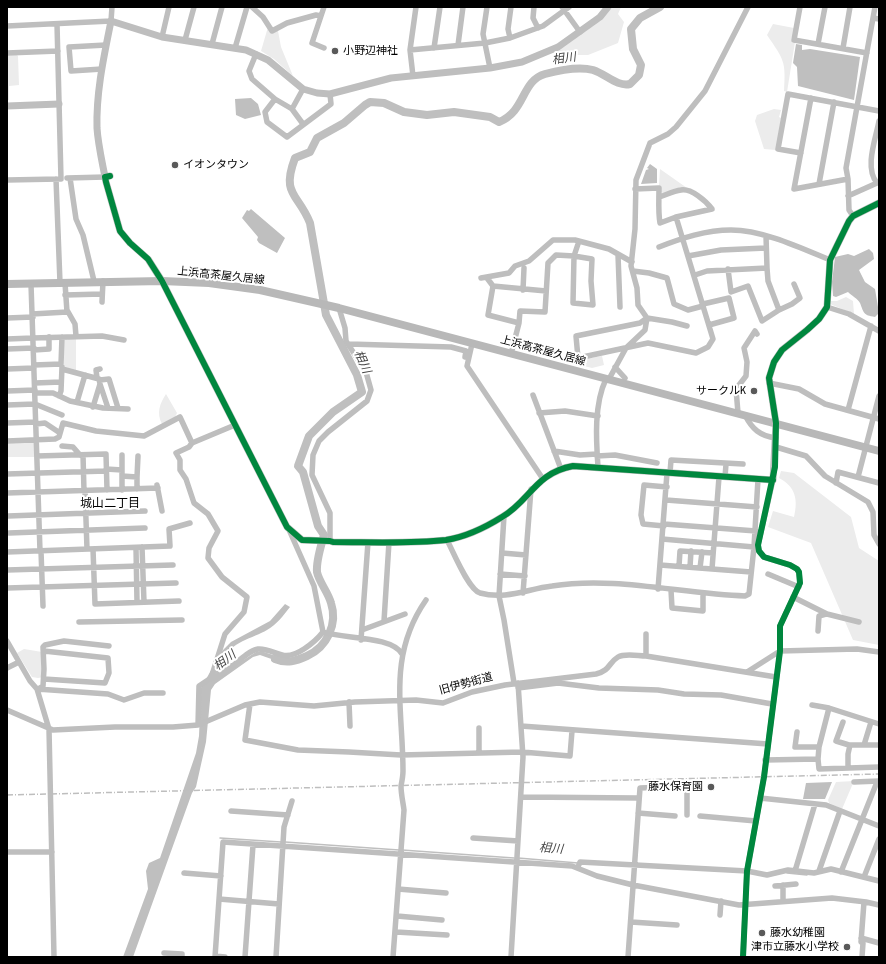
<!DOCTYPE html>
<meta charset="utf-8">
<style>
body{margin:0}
#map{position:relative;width:886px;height:964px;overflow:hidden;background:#fff;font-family:"Archivo Narrow",sans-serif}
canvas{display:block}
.frame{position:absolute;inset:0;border:8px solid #000;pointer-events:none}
</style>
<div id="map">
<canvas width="886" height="964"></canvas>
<div class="frame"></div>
</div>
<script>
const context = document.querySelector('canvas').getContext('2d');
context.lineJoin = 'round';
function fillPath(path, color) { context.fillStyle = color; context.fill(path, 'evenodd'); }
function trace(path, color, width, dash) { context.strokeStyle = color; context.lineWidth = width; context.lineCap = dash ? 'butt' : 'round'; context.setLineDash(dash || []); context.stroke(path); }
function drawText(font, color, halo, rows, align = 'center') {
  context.font = font + ' "Archivo Narrow","Noto Sans JP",sans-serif'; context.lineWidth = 4; context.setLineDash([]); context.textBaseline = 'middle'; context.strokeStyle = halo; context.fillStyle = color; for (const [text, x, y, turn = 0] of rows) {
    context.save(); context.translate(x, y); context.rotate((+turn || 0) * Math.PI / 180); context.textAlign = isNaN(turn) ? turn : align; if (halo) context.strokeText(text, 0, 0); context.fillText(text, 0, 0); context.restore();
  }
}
fillPath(new Path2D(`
 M611,7H621L618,14L624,22L618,43L588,55H559L556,51L604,17Z
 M773,24L794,28L791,41L795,42L787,92L784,91C786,61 784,60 767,35Z
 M268,27L278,31L281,47L293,76L274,59L261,51Z
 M7,54H16L18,56L19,85L9,86V100H7Z
 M774,109L781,110L779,117L781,118L776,150L764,149L755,121L757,115Z
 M660,169L687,188L664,194L661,192V186H659Z
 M846,297L853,301L854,314L830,304L831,301H837Z
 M76,338V372L64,367L63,340Z
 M602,356L604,365L592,368L580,365L579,360Z
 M166,394L177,413L175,417L162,424C156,413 160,403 166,394Z
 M34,442L35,457H7V443Z
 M781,471L794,473L851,517L859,548L879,561V645L853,640L811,543L768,527L773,511L794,517C798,500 796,487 779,478Z
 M24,649L42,652L43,677L38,678L32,677L17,653Z
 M854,781L842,809L829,803L828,800L836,782Z`), '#ececec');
fillPath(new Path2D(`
 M796,44L802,45V50L810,49L860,57L854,100L798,86L797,67L793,63Z
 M251,98L258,104L261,115L245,119L236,115L235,99Z
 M650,164L657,169V183L641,184L646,170L649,169L647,168Z
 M251,209L285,238L277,253L259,243L257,240L258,237L242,218L247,210L249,211Z
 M869,249L873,253L874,259L859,270L865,282L875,289L879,313L875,317C863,315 864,313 860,303C858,299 851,295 848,292L836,297L833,296L832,282L835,257L848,254L854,256Z
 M285,604L290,607C283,616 277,624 267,630C254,638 229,642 224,660L228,664L231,663L237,664L256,652L261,651L285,659L302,660L280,662L260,655L253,657L215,684L211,690L206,742L196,787L192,793L133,957H123L148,889L146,871L149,863L160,858L196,753L199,736L201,688L222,651L231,642L270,621Z
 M832,782L825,799H803L806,783Z`), '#bfbfbf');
trace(new Path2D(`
 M220,838L281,842
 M285,842L399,850
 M402,850L514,858
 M518,858L578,863
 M787,873L807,875`), '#bfbfbf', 1.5);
trace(new Path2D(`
 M275,659C287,664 296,661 307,656C327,647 338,624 331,603C328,592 319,582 317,572C316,561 321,546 324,535L318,526L303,472L298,466L309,436L333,412L362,392L357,375L326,315L310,223C298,193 281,195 295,158L310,152L317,138L344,123L365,105L370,102L384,103L404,112L427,115L454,112L490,117L499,122C526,111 521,81 545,74C560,70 578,66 593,70C606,74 617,87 630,84L639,75L641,65L633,49L631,29L640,18L660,7`), '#bfbfbf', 8);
trace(new Path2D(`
 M252,7L263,17L272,31L287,23L316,15L321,16L324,7
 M487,7L483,34L490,68
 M534,7L533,18L538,28
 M562,7L580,32
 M800,7L794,40L867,53
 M321,16L312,43L324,48
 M873,18L879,19
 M57,24L61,179
 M7,26L111,21L112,7
 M162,37L169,7
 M510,38L543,26L569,7
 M185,40L194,7
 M212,44L222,7
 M818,44L825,7
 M458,45L463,7
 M235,48L247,7
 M434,48L440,7
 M843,48L850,7
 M410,50L485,43L510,38L508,29L511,7
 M7,53L58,51
 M256,54L249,71L252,79L275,99L265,112L267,122L287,137L331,104L330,94
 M102,69L71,71L69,47L106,45
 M413,76L410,50L416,7
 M811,98L794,189L848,179L846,168L875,7
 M275,99L292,109L303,124
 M292,109L303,89
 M879,121C876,138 864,168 877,183L879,182
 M801,153L778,149L788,94L879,111
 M67,178L105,177
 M70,178L76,219L83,235L94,281
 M56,179L60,283
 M848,179L849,210L853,216
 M7,180L59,179
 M819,184L834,102
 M635,189L659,188C659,200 658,212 660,223L676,217L712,209C706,201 691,188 681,190C673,191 666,195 659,197
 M848,196L877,183
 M676,217L713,339L708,347L696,353L648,343L578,358L576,336L640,323L647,318L672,322L687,326
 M659,247C682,238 706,230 731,230C763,230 801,248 830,260
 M618,255L620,307
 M688,256L721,250L766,248
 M767,268L768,281L779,310L792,304L800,298L794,284
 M728,269L731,292L748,286L762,321L779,310
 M633,271L649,273L667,278L674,304L688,310L703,306
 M695,275L707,271L767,268L766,236
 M481,278L509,273L515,266L529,261L553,240H575L609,249L632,262
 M487,278L493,286L546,291
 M31,284L40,551
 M493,286L488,315L519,323
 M523,290L524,268
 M65,295L102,294
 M102,302L103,281
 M703,304L729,298L734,318L709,325
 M827,307L849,314L879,331
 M67,310L75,324L76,336
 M32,314L67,312L65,283
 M7,318L33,317
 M33,338L102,336L124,340
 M7,339L33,338
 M349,344L451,347L466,351L465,357
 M472,344L467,366L543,479
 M7,349L34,348
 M34,350L49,349V337
 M511,354L519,323L520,311L545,312L548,263L556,255L574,256L573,303L593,305L591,281L592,259L574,256L579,241
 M34,365L61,364L62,337
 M615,367L625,378
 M7,369L34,368
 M62,369L99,379L100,384L93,407
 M97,378L96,370L100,369
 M609,379L626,348L645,330L647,318L638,305L637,288L631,266L635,229L636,180L650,143L668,134L676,127L705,91L748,7
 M100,380L109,379L118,408
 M35,383L61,382
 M769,383L799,389L825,404L879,419
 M100,384L108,408
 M7,391L35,390
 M35,393H53L70,401L103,408L128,409
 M533,395L561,469
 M59,396L61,391L62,367
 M77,402L85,375
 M35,404L62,415
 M7,405L35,404
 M848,410L871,326
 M539,413L565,411L598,416
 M738,413L736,389L746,376L747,362L744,348L755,331L757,334
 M745,415C752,429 760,436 776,438
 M7,423L36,422
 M36,424L45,423L60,433
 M7,441L55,439L59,437L63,423L96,431L144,436L180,417L192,443L235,425
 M192,443L189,447L176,453L180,460V470L186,479L194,503L208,514L218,531L209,548L208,558L222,577L247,597L244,612L225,634L211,678L199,686L198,725
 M62,446L73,447L80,455
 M776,447L806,456L825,476L868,502L873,512L874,535L879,544
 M554,451L580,455L597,454
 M83,455L84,491
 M37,456L106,454L107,490
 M597,456L615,455L657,463
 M598,467C596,439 594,404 606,379
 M106,469L122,470V490
 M122,470V455
 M670,473L671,460L743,464
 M7,474L106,471
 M122,476L137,477V489
 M137,477L138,456
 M725,477L726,464
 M858,477L879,396
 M836,483L838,472L879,483
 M157,485L162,511
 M85,491L87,549
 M7,493L158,488
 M666,500L757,507
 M8,516L145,511
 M504,516L499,596L504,620L514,683
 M664,524L756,531
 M664,526L643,524L641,515L644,485L667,487
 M290,532L314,586L323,632
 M9,533L145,528
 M662,539L754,547L758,545
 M447,540C453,551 468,589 480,593C506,600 527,589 552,586C616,576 681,594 745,596L749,594L754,547L758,479
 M330,541V513L312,475L313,455L319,441L328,432L367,401L371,390L366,372L346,341L345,328L339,308
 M142,547L144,602
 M136,548L137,602
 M93,549L95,604L179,601
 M41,551L43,606
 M7,552L170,546L169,529L190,523
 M502,553L526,555
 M660,565L751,572
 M679,566L680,551L713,553
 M690,567L691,551
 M700,568L702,552
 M712,569L719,477
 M7,570L173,565
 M500,574L525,576
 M768,574L799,587
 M7,588L176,583
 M658,589L667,473
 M671,590L672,608L703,611V593
 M523,593L531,489
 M793,597L827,614L859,622
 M384,621L389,542
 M79,622L182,620
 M362,630L405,614
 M818,631L819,616L826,614
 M323,632C344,639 392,636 402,654
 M646,634V656
 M361,640L368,542
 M7,641L30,681L37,689L49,729L54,957
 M44,651L108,658L109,673L105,683L44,679
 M7,668L19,662
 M747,672L780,651L857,649L879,652
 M211,678C226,678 242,652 258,649C265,648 275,653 282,655C295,659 315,642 323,632
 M518,688L558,683L599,688L658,690L684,694L721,695L772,704
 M37,689L108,694L124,700L144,693H163
 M38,689L43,686L44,669L43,647L45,645L64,641L109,646
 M349,702L350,726
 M250,704L245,740L298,750L349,752L401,755L522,752L570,756L572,731
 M812,705L829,708
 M7,710L53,730L115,727H173L198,725L245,705L260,702L314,706L355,702L416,700L443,703L472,692L505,685L596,674C611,670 608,663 618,657C625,653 638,656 646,656L776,677
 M843,722L836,741L849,745H879
 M521,726L768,744
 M479,728V753
 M797,732L795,747H819
 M864,745L871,722
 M818,759L819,769L879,767
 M765,760L818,759L819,747L829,708L879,724
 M848,768V754L850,745
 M854,782L879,781
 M522,797L638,798
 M760,798L826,805L879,826
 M231,811L288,815
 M638,813L675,816
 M700,816L756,821
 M473,838L518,841
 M7,852H52
 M578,867L580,862L747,871L767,875L788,870L814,873L831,869L879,881
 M795,871L815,804
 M819,871L840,811
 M841,872L877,782
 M184,873L221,876
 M864,877L879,839
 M775,886L796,884
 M398,889L446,893
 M219,899L279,904
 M783,901V885
 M720,915L721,901
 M397,916L442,920
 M631,922L677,925
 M396,932L447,935
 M861,938L879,943
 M164,953L182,954V957
 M215,956L225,957
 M215,957L223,842L572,866L597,876L633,885L739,905L832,898L866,902L879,905
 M245,957L253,845
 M276,957L284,827L292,801
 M393,957L404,810C403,802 401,794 401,786C402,781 403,776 403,771C403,709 387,656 426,600
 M511,957L523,757L518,683
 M628,957L640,788L687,786V815
 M743,957L747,871L764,777L780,651V626L800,583L799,572L797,569L790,565L764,557L759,551L758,545L773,480
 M862,957L863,943L861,942L864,902`), '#bebebe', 5.5);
trace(new Path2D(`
 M7,106L59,104
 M110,176L105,177L106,182L120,231L130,243L148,259L162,281L287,527L302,540L330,541L333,542C370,542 409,544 446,540C465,537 486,527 502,517C530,501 535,473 573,466L773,480L776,423L769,378L774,362L782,350L807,330L819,319L827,307L830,260L849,221L853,216L879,203
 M105,177C102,161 98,144 97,128C96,92 104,56 111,21L162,37L246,50L268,60L303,89L317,93L330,94L391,78L490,68L522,62L558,47L600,17L608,7`), '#bebebe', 7);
trace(new Path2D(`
 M7,284L162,281L209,283L260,290L339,308L879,451`), '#b8b8b8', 8);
trace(new Path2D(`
 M7,795L879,774`), '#bebebe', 1.5, [6, 2, 1, 2]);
trace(new Path2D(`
 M110,176L105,177L106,182L120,231L130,243L148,259L162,281L287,527L302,540L330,541L333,542C370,542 409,544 446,540C465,537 486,527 502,517C530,501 535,473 573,466L773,480
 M743,957L747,871L764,777L780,651V626L800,583L799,572L797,569L790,565L764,557L759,551L758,545L775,467L776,423L769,378L774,362L782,350L807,330L819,319L827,307L830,260L849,221L853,216L879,203`), '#00873e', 6);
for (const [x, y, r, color] of [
 [335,51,4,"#595959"],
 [175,165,4,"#595959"],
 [754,391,4,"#595959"],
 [711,787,4,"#595959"],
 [762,933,4,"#595959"],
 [847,947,4,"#595959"]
]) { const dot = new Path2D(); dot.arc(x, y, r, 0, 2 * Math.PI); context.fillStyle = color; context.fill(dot); trace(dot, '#fff', 1.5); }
drawText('11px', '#000', '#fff', [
 ["小野辺神社",343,51],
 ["イオンタウン",183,165],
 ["サークルK",746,391,"right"],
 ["藤水保育園",703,787,"right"],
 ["藤水幼稚園",770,933],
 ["津市立藤水小学校",839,947,"right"]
], 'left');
drawText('11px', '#000', '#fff', [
 ["上浜高茶屋久居線",221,276,6],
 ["上浜高茶屋久居線",543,351,15],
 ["旧伊勢街道",466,684,-15]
]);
drawText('italic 12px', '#444', '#fff', [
 ["相川",564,59,-8],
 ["相川",362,362,66],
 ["相川",225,661,-37],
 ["相川",551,849,4]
]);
drawText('12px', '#000', '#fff', [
 ["城山二丁目",110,504]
]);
</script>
